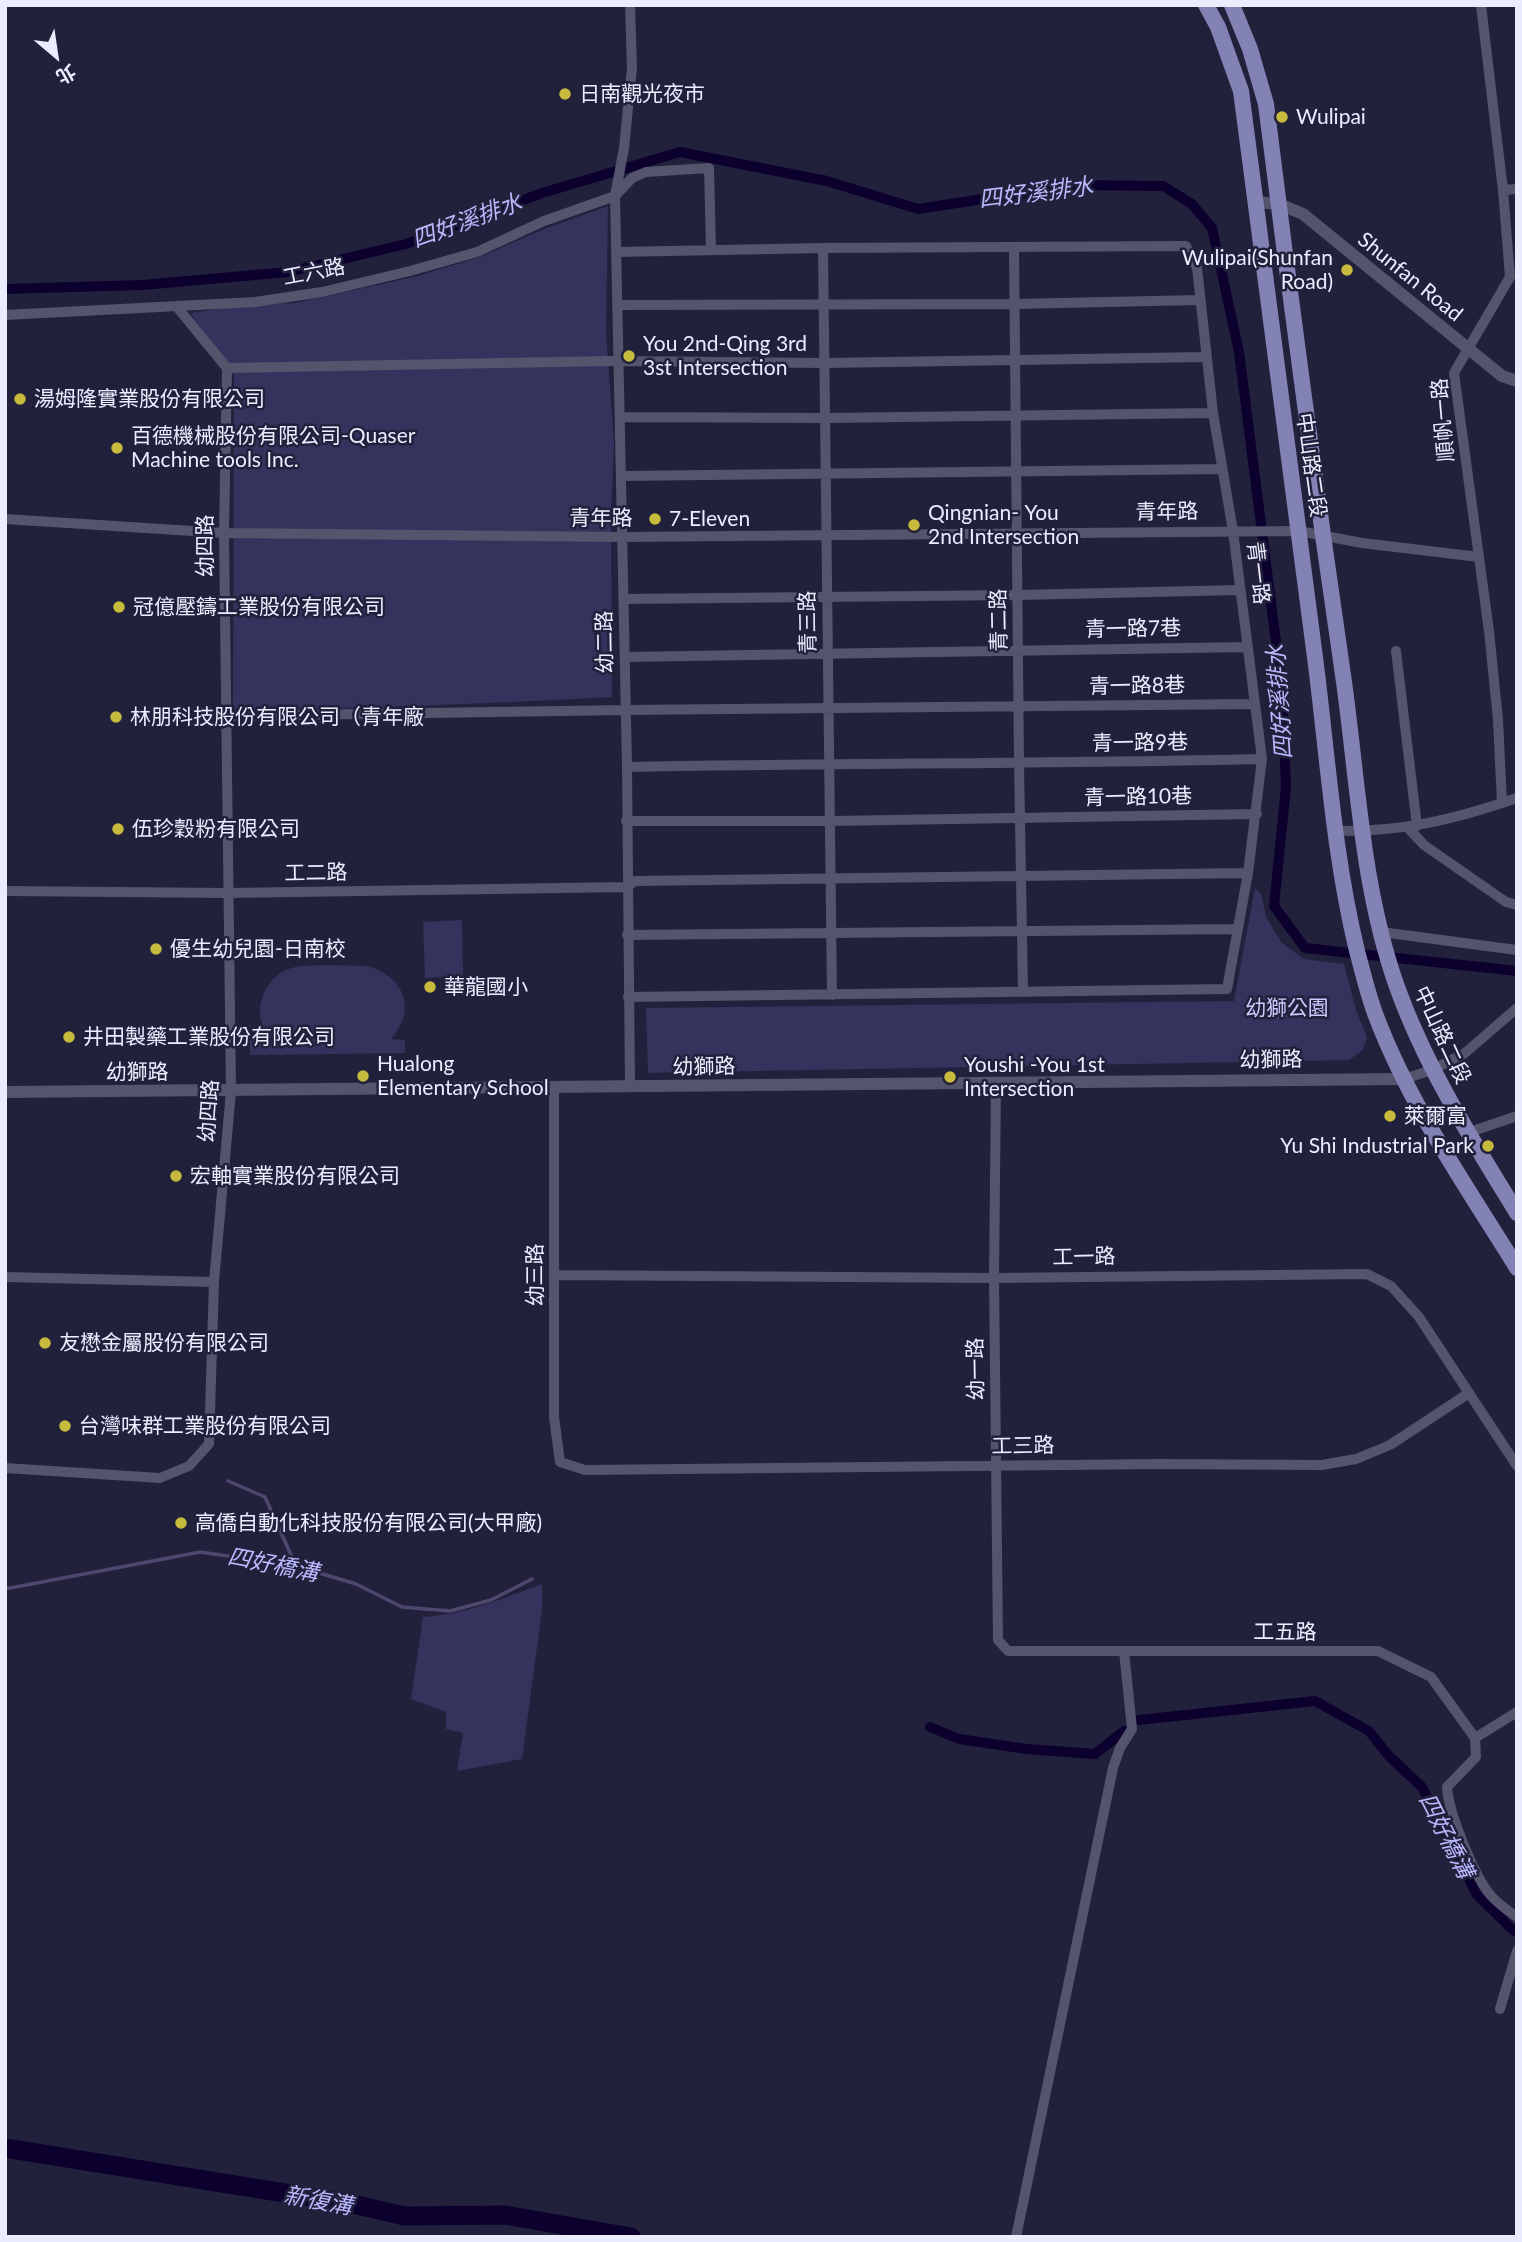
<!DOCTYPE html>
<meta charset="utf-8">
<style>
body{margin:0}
#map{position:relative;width:1522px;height:2242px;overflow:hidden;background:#22213c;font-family:Lato,"Noto Sans TC",sans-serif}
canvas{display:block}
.frame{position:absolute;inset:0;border:7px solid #ececff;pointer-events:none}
.north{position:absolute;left:21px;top:21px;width:70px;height:70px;-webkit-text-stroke:5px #22213c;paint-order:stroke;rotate:151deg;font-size:19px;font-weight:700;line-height:28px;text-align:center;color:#ececff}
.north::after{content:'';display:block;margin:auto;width:24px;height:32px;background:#ececff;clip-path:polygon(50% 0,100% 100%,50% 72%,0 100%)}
</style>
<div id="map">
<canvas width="1522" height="2242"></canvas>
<div class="frame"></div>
<div class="north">北</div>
</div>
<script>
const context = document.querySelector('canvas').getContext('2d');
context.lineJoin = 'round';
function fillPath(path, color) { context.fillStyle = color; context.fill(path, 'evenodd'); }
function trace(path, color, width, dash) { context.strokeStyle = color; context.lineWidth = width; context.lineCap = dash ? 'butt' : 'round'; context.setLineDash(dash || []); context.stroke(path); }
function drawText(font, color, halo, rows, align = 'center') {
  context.font = font + ' Lato,"Noto Sans TC",sans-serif'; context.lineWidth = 5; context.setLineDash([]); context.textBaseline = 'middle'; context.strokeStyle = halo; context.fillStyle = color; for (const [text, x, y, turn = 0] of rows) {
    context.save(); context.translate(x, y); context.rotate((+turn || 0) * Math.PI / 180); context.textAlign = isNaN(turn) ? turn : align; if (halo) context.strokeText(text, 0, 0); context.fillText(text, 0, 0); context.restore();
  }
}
fillPath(new Path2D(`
 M608,206L606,333L614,442L611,515L612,697C486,704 359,709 233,709L234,375L190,313L245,305L295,303L418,276L480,257L544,229Z
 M1255,888L1261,894L1266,917L1281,942L1304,959L1344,964L1356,1010L1367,1037L1363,1050L1349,1060L648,1073L646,1008L1234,1001Z
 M462,920L463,976L425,978L423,922Z
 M368,966C405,978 417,1009 391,1039L405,1040V1053L250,1055V1040H272C270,1035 265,1031 263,1026C253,1002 270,971 296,967C319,964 344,966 368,966Z
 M542,1584V1610L522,1759L457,1771L463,1733L446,1729V1712L411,1699L423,1617C465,1614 503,1599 542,1584Z`), '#35325d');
trace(new Path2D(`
 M228,1481L265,1497L296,1566
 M5,1589L200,1552L296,1566L356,1584L402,1607L450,1611L491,1600L532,1579`), '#4f476d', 3.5);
trace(new Path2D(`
 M5,289L143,285L288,272L406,244L542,193L680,152L827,181L918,209L1074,185L1163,186L1192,204L1212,228L1239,352L1282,689L1286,787L1274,906L1305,948L1517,971
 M1139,1720L1315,1701L1369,1731L1388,1755L1422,1787L1477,1895L1514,1931
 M930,1727L959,1739L1027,1749L1095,1754L1124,1731`), '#0c002f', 10);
trace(new Path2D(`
 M5,2148L353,2204L404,2216L505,2215L631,2237`), '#0c002f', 19);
trace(new Path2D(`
 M1481,5L1503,190L1510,277L1454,373L1489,631L1498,720L1502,803
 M1503,190L1517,189
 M823,248L832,995
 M1014,248L1019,764L1023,991
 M616,252L823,248L1186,246L1197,268L1213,413L1233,531L1262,759L1248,873L1227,989L628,997
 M617,305L1014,304L1200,300
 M5,315L255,302L322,292L410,271L477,252L544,221L615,196L632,178L646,172L709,168L711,250
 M227,368L612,361L825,363L1206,357
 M620,417L826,418L1213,413
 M621,476L1222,469
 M5,519L224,533L622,537L1299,531L1362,543L1479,557
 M623,599L1018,595L1240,590
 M1396,651L1417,826
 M625,657L1248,647
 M226,716L626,710L1255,704
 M627,767C839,763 1050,764 1262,759
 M626,821H831L1257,814
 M1408,828L1424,845L1506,902L1517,905
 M1334,831C1402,832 1453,820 1517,798
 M5,891L228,893L627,887L635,881L1248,873
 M1381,932L1517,950
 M627,935L1238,929
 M1404,1079L1432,1070L1465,1053L1517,1008
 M996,1083L994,1278L998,1640L1008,1651H1378L1431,1677L1475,1738L1517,1712
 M554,1087V1417L560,1462L585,1470L1159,1464L1322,1465L1356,1459L1390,1445L1469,1393
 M630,1087L627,767L615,196L624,148L632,68L630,5
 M1467,1133L1517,1116
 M554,1275L994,1278L1367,1274L1391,1286L1419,1317L1517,1466
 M5,1277L214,1282
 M5,1468L160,1478L189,1466L209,1444L214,1282L231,1091L224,533L227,368L177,307
 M1475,1738L1476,1757L1447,1787C1448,1811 1473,1872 1488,1892C1495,1902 1507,1910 1517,1917
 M1500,2009L1517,1951
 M1016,2237L1113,1768L1120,1748L1132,1729L1124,1651`), '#54546d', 10);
trace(new Path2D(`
 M1255,202L1279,204L1303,214L1502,376L1517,381
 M5,1092L1404,1079`), '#54546d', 12);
trace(new Path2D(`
 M1206,5L1218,27L1241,91C1265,282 1291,473 1316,665C1328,761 1334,856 1357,951C1363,973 1368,995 1376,1016C1410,1106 1467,1187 1517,1268
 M1232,5L1250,49L1266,104C1290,297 1316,490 1344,682C1358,783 1362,887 1396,984C1425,1066 1471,1138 1517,1213`), '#8382b5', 16);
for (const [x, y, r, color] of [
 [565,94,7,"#c6bb3c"],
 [1282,117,7,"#c6bb3c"],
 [1347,270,7,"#c6bb3c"],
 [629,356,7,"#c6bb3c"],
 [20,399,7,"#c6bb3c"],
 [117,448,7,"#c6bb3c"],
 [655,519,7,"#c6bb3c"],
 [914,525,7,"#c6bb3c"],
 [119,607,7,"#c6bb3c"],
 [116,717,7,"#c6bb3c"],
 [118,829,7,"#c6bb3c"],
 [156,949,7,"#c6bb3c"],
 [430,987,7,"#c6bb3c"],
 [69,1037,7,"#c6bb3c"],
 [363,1076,7,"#c6bb3c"],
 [950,1077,7,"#c6bb3c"],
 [1390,1116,7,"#c6bb3c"],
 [1488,1146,7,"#c6bb3c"],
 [176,1176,7,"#c6bb3c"],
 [45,1343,7,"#c6bb3c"],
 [65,1426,7,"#c6bb3c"],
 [181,1523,7,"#c6bb3c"]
]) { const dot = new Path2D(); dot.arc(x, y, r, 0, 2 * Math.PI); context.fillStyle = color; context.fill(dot); trace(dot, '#22213c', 2.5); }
drawText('21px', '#ececff', '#22213c', [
 ["日南觀光夜市",579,94],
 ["Wulipai",1296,117],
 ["Wulipai(Shunfan",1333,258,"right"],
 ["Road)",1333,282,"right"],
 ["You 2nd-Qing 3rd",643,344],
 ["3st Intersection",643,368],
 ["湯姆隆實業股份有限公司",34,399],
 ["百德機械股份有限公司-Quaser",131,436],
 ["Machine tools Inc.",131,460],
 ["Qingnian- You",928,513],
 ["2nd Intersection",928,537],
 ["7-Eleven",669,519],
 ["冠億壓鑄工業股份有限公司",133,607],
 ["林朋科技股份有限公司（青年廠",130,717],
 ["伍珍穀粉有限公司",132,829],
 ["優生幼兒園-日南校",170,949],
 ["華龍國小",444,987],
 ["井田製藥工業股份有限公司",83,1037],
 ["Hualong",377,1064],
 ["Elementary School",377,1088],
 ["Youshi -You 1st",964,1065],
 ["Intersection",964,1089],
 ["萊爾富",1404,1116],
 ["Yu Shi Industrial Park",1474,1146,"right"],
 ["宏軸實業股份有限公司",190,1176],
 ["友懋金屬股份有限公司",59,1343],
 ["台灣味群工業股份有限公司",79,1426],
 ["高僑自動化科技股份有限公司(大甲廠)",195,1523]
], 'left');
drawText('21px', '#ececff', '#22213c', [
 ["工六路",314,272,-11],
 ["Shunfan Road",1410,277,39],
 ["順帆一路",1443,420,-95],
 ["中山路二段",1311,465,82],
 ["青年路",1167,512,-1],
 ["青年路",601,518],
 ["幼四路",205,546,-90],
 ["青一路",1258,573,83],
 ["青二路",999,620,-91],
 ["青三路",808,622,-91],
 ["青一路7巷",1133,629,-1],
 ["幼二路",605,642,-91],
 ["青一路8巷",1137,686,-1],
 ["青一路9巷",1140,743,-1],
 ["青一路10巷",1138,797,-1],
 ["工二路",316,873,-1],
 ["中山路二段",1442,1035,65],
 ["幼獅路",1271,1060,-1],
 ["幼獅路",704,1067,-1],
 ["幼獅路",137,1072],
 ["幼四路",209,1111,-86],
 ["工一路",1084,1257,-1],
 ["幼三路",535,1275,-90],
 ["幼一路",976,1369,-91],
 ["工三路",1023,1446,-1],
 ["工五路",1285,1632]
]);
drawText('21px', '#c9cafe', '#22213c', [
 ["幼獅公園",1287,1008]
]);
drawText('italic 23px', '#bab9fe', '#22213c', [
 ["四好溪排水",1036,193,-7],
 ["四好溪排水",467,221,-20],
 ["四好溪排水",1280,702,-94],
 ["四好橋溝",273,1565,11],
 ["四好橋溝",1446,1836,63],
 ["新復溝",318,2201,10]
]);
</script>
